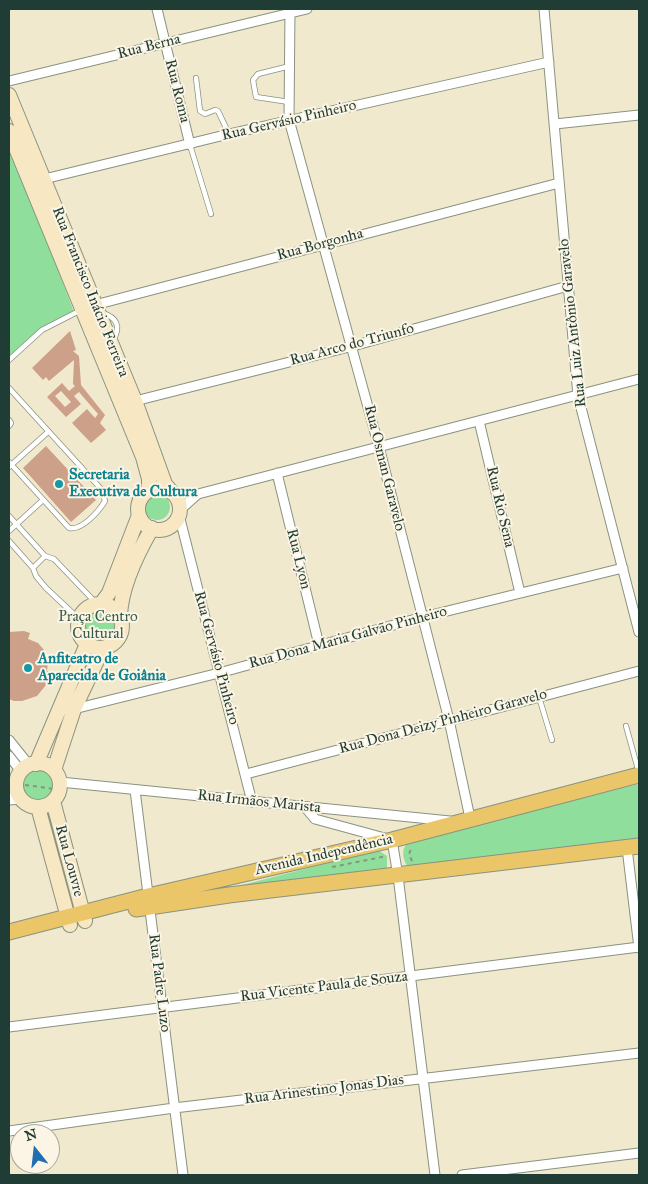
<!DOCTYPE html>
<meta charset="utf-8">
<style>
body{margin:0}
#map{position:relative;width:648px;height:1184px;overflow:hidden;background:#f1e9cd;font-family:"IM FELL Great Primer",serif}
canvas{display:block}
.frame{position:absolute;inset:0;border:10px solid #1f3d34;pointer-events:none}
.north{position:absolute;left:10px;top:1124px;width:50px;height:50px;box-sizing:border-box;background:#fcf5e5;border:1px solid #a4ab9e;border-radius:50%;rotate:344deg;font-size:14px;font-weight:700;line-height:20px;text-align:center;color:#1f3d34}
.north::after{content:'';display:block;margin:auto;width:18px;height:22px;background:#1f6fb2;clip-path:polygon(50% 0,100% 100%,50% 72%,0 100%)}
</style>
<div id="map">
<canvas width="648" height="1184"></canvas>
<div class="frame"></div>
<div class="north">N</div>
</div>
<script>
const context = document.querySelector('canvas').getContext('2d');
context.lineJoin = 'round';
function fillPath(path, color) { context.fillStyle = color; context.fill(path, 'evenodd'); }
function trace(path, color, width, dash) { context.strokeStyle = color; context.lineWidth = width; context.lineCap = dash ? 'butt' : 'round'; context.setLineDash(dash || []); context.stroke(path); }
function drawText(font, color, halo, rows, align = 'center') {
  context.font = font + ' "IM FELL Great Primer",serif'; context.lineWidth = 4; context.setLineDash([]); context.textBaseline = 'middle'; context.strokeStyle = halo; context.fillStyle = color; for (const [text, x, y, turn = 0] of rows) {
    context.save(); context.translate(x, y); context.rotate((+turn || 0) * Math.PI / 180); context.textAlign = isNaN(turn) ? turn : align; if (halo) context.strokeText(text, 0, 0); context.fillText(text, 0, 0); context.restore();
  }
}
fillPath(new Path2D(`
 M9,142L74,312L47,325L9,360Z
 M144 507a13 13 0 1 1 26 0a13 13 0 1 1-26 0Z
 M80 626a18 18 0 1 1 36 0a18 18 0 1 1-36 0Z
 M20 785a18 18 0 1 1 36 0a18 18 0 1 1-36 0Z
 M639,784V843L409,869C403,861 400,850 408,842Z
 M378,850L387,856V869L215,892Z`), '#90de9c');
fillPath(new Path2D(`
 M70,331L76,350L73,351L79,356L81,385L105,415L100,423L106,430L91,443L72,423L87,409L95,418L98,414L79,392L74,396L81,404L66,417L47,397L62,383L69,391L75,386L73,384L74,360L49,381L46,377L43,380L32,368ZM61,391L71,402L65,407L55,396Z
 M46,446L96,500L71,522L23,468Z
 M24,631L30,633L28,639L38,643L44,650L48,661L47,671L51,672L46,685L37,696L22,701H14L9,699V632Z`), '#cca089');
const lane = new Path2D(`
 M196,78L200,111L205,114L215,110L218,111L229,134
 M289,102L256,97L253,80L258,74L290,66
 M190,145L211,214
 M102,313C116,317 122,326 113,340
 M9,360L42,330L81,310
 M9,388L102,490L105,501C99,511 82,531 69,528L9,462
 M9,420L11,423L9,426
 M9,467L48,432
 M9,516L45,556L54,559L97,604
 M9,531L43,500
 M9,541L33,568L36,576L46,588L79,619
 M33,568L45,556
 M539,697L552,740
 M626,726L639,773`);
const street = new Path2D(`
 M157,9L190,145
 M290,9L289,120L379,447L449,720L470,818
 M544,9L578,396L639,632
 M9,81L307,9
 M555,124L639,115
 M40,180L229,134L549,62
 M91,306L559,183
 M135,401L353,346L568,286
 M479,421L520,593
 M277,473L319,645
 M175,494H198L639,379
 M180,510L198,494
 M179,515L252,802
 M74,709L219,673L423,617L623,568
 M9,740L29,765
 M9,756L21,771
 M246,774L639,671
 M60,782L450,821
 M135,790L183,1175
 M9,792L17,787
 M9,800L21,799
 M305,807L315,819L392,840L398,876L435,1175
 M627,848L639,948
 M9,1027L639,947
 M9,1131L174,1108L639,1053
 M462,1175L639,1153`);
const secondary = new Path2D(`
 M9,95L135,401L165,484L170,490
 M9,131L143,457L149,479V490
 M138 509a21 21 0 1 1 42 0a21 21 0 1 1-42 0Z
 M78 626a22 22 0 1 1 44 0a22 22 0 1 1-44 0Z
 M101,604L109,593L139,515
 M120,616C121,586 137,554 152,528
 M16 785a22 22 0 1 1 44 0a22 22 0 1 1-44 0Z
 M36,764L87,644
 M54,770L74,709L103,648
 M53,801L85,921
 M38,807L70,925`);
const primary = new Path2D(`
 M136,909L229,895L639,846
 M9,932L148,896L392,840L639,775`);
trace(lane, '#889380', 6);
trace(street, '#889380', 11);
trace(secondary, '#889380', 16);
trace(primary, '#889380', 17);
trace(new Path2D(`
 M25,785L55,789
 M412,861L409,854L412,847
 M332,867L387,856`), '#889380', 2, [4, 4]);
trace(lane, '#fff', 4.5);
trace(street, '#fff', 9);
trace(secondary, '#f7e8c3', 14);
trace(primary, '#ebc669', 15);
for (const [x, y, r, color] of [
 [59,484,5,"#0f9aa8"],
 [28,668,5,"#0f9aa8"]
]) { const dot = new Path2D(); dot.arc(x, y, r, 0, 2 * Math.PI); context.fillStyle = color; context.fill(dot); trace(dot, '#fcf5e5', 2); }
drawText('15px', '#1f3d34', '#fcf5e5', [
 ["Rua Berna",149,47,-14],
 ["Rua Roma",177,91,76],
 ["Rua Gervásio Pinheiro",289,121,-13],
 ["Rua Borgonha",320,245,-15],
 ["Rua Francisco Inácio Ferreira",90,292,68],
 ["Rua Luiz Antônio Garavelo",573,323,-96],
 ["Rua Arco do Triunfo",352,345,-15],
 ["Rua Osman Garavelo",384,468,76],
 ["Rua Rio Sena",500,507,77],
 ["Rua Lyon",298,559,76],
 ["Rua Dona Maria Galvão Pinheiro",348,638,-15],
 ["Rua Gervásio Pinheiro",216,658,75],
 ["Rua Dona Deizy Pinheiro Garavelo",443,722,-15],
 ["Rua Irmãos Marista",259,802,6],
 ["Avenida Independência",324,855,-13],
 ["Rua Louvre",69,861,75],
 ["Rua Padre Luzo",159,983,83],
 ["Rua Vicente Paula de Souza",324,987,-7],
 ["Rua Arinestino Jonas Dias",324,1090,-7]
]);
drawText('bold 15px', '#0d838f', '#fcf5e5', [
 ["Secretaria",69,475],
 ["Executiva de Cultura",69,492],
 ["Anfiteatro de",38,659],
 ["Aparecida de Goiânia",38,676]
], 'left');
drawText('15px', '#365d49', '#fcf5e5', [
 ["Praça Centro",98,617],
 ["Cultural",98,634]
]);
</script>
